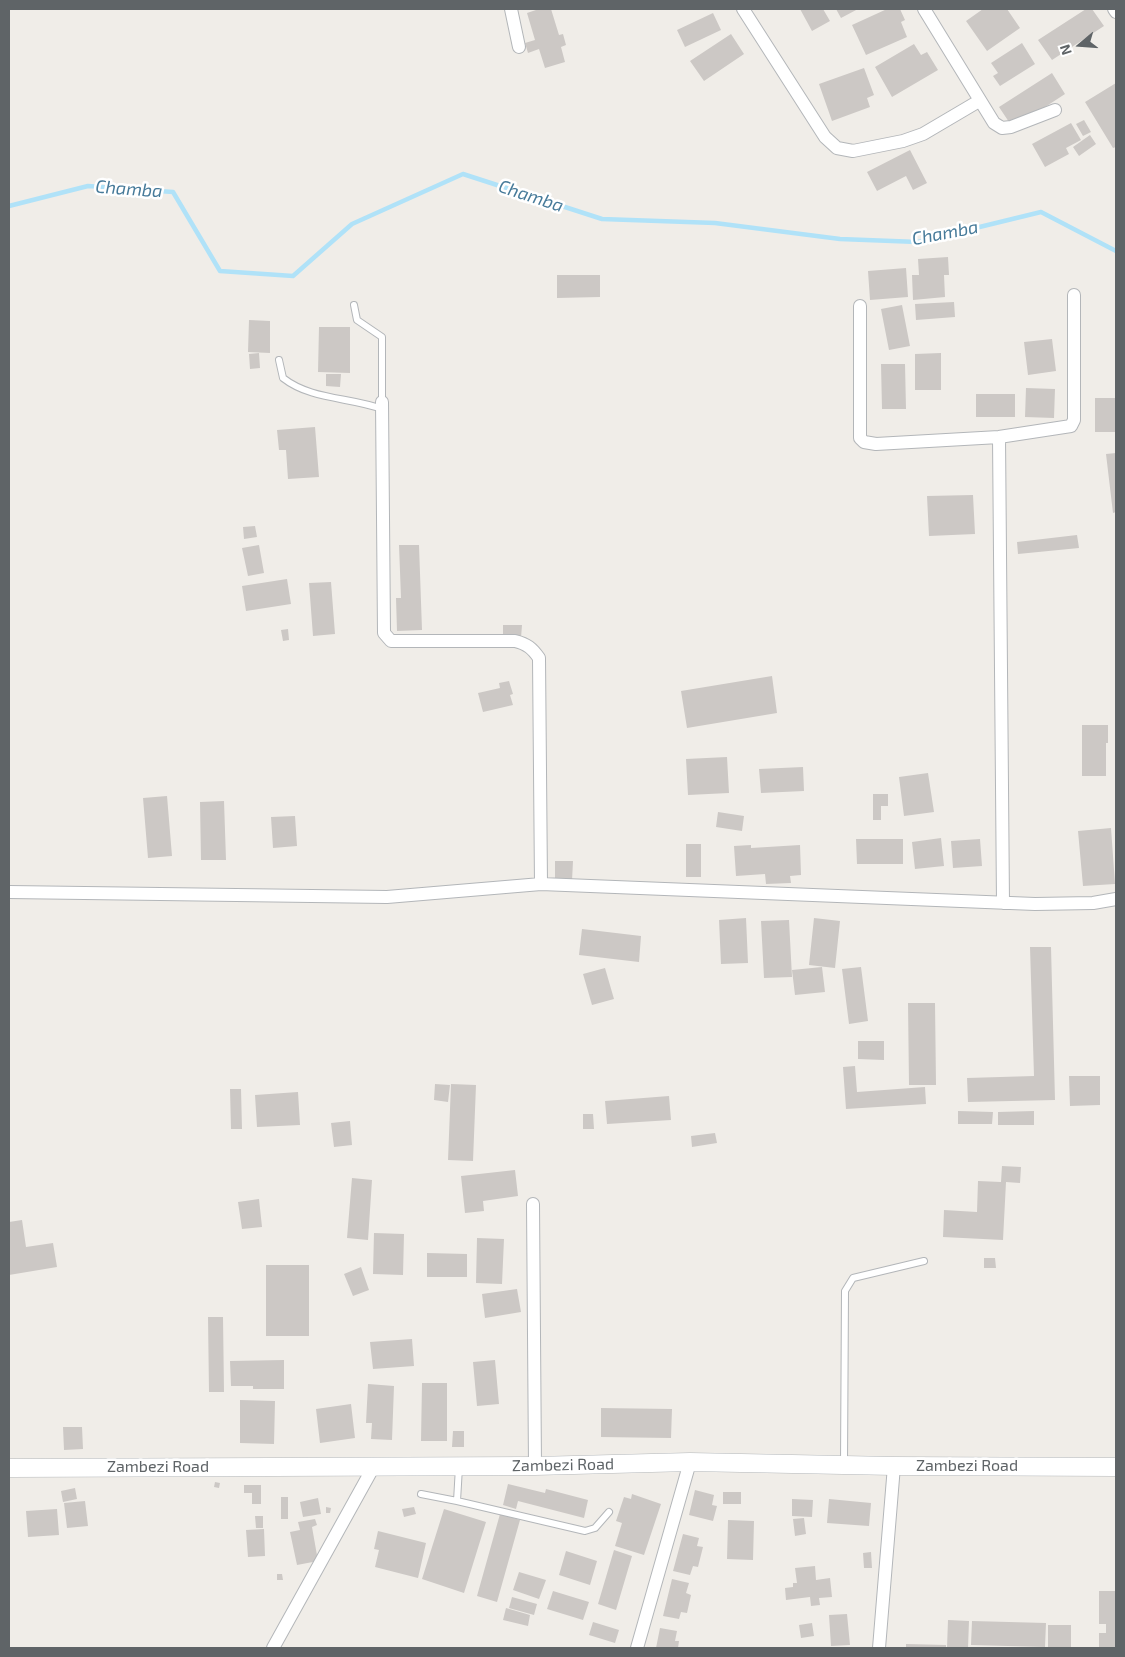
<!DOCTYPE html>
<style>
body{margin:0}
#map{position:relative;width:1125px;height:1657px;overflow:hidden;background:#f0ede8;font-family:"Exo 2",sans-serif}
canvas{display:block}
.frame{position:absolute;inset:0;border:10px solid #5f6467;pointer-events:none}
.north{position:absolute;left:1055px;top:20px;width:50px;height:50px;-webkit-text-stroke:4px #fff;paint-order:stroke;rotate:252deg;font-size:14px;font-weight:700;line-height:20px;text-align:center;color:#5f6467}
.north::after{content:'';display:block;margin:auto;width:18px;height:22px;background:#5f6467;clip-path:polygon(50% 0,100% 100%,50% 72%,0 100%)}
</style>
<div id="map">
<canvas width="1125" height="1657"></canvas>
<div class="frame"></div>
<div class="north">N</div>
</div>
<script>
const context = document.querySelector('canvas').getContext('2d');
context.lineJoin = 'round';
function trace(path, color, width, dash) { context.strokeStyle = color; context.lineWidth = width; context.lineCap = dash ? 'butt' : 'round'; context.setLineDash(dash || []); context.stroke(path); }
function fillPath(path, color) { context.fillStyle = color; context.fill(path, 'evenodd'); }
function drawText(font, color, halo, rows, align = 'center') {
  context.font = font + ' "Exo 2",sans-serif'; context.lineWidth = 5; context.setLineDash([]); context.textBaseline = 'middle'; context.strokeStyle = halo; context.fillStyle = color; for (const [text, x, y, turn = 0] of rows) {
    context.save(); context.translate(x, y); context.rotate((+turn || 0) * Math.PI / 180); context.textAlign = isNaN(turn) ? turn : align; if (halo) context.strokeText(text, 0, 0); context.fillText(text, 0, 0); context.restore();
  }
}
trace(new Path2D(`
 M9,206L88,186L173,192L220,271L293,276L352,224L463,174L602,219L715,223L840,239L918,242L1041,212L1116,251`), '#b0e2f8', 4.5);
fillPath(new Path2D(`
 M539,9H551L559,35L563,34L566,45L561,47L565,62L545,68L539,49L528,53L525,43L535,40L527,13Z
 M800,9H823L830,21L812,31Z
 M836,9H858L841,18Z
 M887,9H900L905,20L901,22L907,37L866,55L852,25Z
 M983,9H1007L1020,28L987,51L966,21Z
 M1086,9H1092L1104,26L1052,60L1038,40Z
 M713,13L721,30L685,47L677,30Z
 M731,34L744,54L704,81L690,61Z
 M1022,43L1035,64L1000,86L993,76L998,73L991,63Z
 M914,44L921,55L927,52L938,70L892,97L875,67Z
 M864,68L874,95L867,98L870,107L832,121L819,84Z
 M1052,73L1065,94L1013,128L999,107Z
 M1116,83V147L1113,148L1085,102Z
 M1084,120L1091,132L1083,136L1076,124Z
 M1071,123L1081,140L1066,148L1069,154L1045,167L1032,144Z
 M1090,135L1096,144L1079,156L1073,147Z
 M910,150L927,183L913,190L906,176L877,191L867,172Z
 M948,257L949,275H944L945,297L913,300L912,275H919L918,259Z
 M906,268L908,297L870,300L868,271Z
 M557,275H600V297L557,298Z
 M954,302L955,317L916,320L915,304Z
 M902,305L910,346L889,350L881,309Z
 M249,320L270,321V353L248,352Z
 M319,327H350V373L318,372Z
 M1052,339L1056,371L1028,375L1024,342Z
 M259,353L260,368L250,369L249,354Z
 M941,353V390H915V354Z
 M881,364H905L906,409H882Z
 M326,374H341L340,387L326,386Z
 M1026,388L1055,389L1054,418L1025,417Z
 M976,394H1015V417H976Z
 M1095,398H1116V432H1095Z
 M315,427L319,477L288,479L286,450H279L277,430Z
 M1116,453V512L1113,513L1106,454Z
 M973,495L975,534L929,536L927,496Z
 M255,526L257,537L244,539L243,527Z
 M1077,535L1079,548L1018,554L1017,542Z
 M259,545L264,573L248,576L242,548Z
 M399,545H419L422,630L397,631L396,598H401Z
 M287,579L291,604L246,611L242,586Z
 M331,582L335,634L313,636L309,583Z
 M503,625H522L521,638L503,637Z
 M288,629L289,640L283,641L281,630Z
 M772,676L777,713L687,728L681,691Z
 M509,681L513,694L510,695L513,705L483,712L478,693L500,688L499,683Z
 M1082,725H1108V743H1106V776H1082Z
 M727,757L729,793L688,795L686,759Z
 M803,767L804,791L761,793L759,769Z
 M928,773L934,812L904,816L899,777Z
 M873,794H888V806H881V820H873Z
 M167,796L172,856L148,858L143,798Z
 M224,801L226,860H201L200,802Z
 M718,812L744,816L742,831L716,827Z
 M295,816L297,846L273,848L271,817Z
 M1111,828L1115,884L1083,886L1078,831Z
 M941,838L944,866L915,869L912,842Z
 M856,839H903V864H857Z
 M980,839L982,866L953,868L951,841Z
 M686,844H701V877H686Z
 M751,845V848L800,845L801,875L790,876L791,883L766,884L765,874L736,876L734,846Z
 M555,861H573L572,881H555Z
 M746,918L748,963L721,964L719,920Z
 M814,918L840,921L835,968L809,965Z
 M789,920L792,977L764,978L761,921Z
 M582,929L641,936L639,962L579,955Z
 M1030,947H1051L1055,1100L968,1102L967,1078L1034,1076Z
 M822,967L825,992L795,995L792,970Z
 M861,967L868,1021L849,1024L842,969Z
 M605,968L614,999L592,1005L583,974Z
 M908,1003H935L936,1085H909Z
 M858,1041H884V1060L858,1059Z
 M855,1066L857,1092L925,1087L926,1104L846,1109L843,1067Z
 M1069,1076H1100V1105L1070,1106Z
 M435,1084L450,1085L448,1102L434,1100Z
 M451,1084L476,1085L473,1161L448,1160Z
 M230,1089H241L242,1129H231Z
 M298,1092L300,1125L257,1127L255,1095Z
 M669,1096L671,1120L607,1124L605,1101Z
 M958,1111L993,1112L992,1124H958Z
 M1034,1111V1125H998V1112Z
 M583,1114H593L594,1129H583Z
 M350,1121L352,1145L334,1147L331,1123Z
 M715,1133L717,1143L692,1147L691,1136Z
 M1002,1166L1021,1167L1020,1183L1006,1182L1003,1240L943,1237L944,1210L977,1212L978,1181L1001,1182Z
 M515,1170L518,1196L483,1201L484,1211L465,1213L461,1176Z
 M352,1178L372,1180L368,1240L347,1238Z
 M259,1199L262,1227L242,1229L238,1202Z
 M22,1220L26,1247L53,1243L57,1267L9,1275V1222Z
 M374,1233L404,1234L403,1275L373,1274Z
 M477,1238L504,1239L502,1284L476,1283Z
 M427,1253L467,1254V1277H427Z
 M984,1258H995L996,1268H984Z
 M266,1265H309V1336H266Z
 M361,1267L369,1290L353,1296L344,1274Z
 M517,1289L521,1312L485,1318L482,1294Z
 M208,1317H223L224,1392H209Z
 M412,1339L414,1366L373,1369L370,1342Z
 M284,1360V1389H253V1386H231L230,1361Z
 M495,1360L499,1404L477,1406L473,1362Z
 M422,1383H447V1441H421Z
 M368,1384L394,1386L392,1440L371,1439L372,1423H366Z
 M240,1400L275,1401L274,1444L240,1443Z
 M351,1404L355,1438L320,1443L316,1409Z
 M601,1408L672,1409L671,1438L601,1437Z
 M63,1427H82L83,1449L64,1450Z
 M453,1431H464V1447H452Z
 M215,1482L220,1483L219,1488L214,1487Z
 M508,1484L545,1493L546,1489L588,1500L584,1518L518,1501L516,1509L503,1505Z
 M244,1485H261V1504H252V1493H244Z
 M75,1488L77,1499L63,1502L61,1491Z
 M695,1490L714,1495L712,1505L717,1506L713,1521L689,1515Z
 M723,1492H741V1504H723Z
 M632,1494L661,1504L644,1555L615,1546L622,1523L616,1521L624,1497L631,1499Z
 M281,1497H288V1519H281Z
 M318,1498L321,1514L303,1517L300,1502Z
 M792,1499L813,1500L812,1517L792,1516Z
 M829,1499L871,1503L869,1526L827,1523Z
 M85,1501L88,1526L67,1528L64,1503Z
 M326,1507L331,1508L330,1513H326Z
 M414,1507L416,1514L404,1517L402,1509Z
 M57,1509L59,1535L28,1537L26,1511Z
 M444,1509L486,1522L464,1593L422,1579Z
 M500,1514L520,1520L497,1602L477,1596Z
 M255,1516H263V1528H256Z
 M804,1518L806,1534L795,1536L793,1519Z
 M315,1519L317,1525L312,1527L318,1561L297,1565L290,1532L300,1530L298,1522Z
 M728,1520L754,1521L753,1560L727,1559Z
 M264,1529L265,1556L248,1557L246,1530Z
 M378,1531L426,1543L418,1578L375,1567L379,1550L374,1549Z
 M683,1534L699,1538L697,1546L703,1547L698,1567L693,1566L690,1575L673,1571Z
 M614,1550L632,1556L616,1610L598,1604Z
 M566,1551L597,1561L590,1585L559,1575Z
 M871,1552L872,1568H864L863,1553Z
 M815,1566L816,1580L830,1578L832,1597L819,1598L820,1605L811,1606L810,1597L786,1600L785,1588L793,1587V1583H797L795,1568Z
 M519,1572L546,1580L539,1599L513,1590Z
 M277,1574H282L283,1580H277Z
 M672,1579L689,1583L686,1593L691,1595L687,1613L681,1612L679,1619L663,1616Z
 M553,1591L589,1602L583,1620L547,1609Z
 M1099,1591H1116V1648H1099V1633H1106V1624H1099Z
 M512,1597L537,1604L534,1615L509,1608Z
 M506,1608L530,1615L528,1626L503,1620Z
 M847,1614L850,1645L831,1646L829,1615Z
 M948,1620L969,1621L968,1648H947Z
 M972,1621L1046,1623L1045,1647L971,1645Z
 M593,1622L619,1630L615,1643L589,1635Z
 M812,1623L814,1636L801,1638L799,1625Z
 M1048,1625H1071V1648H1048Z
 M660,1628L677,1631L675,1641H679L678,1648H656Z
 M906,1644L946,1645V1648H906Z`), '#ccc8c5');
const lane = new Path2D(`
 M354,305L357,320L382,337V402
 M279,360L283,378C311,400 350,397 382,409
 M844,1464L845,1291L853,1278L924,1261
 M421,1494L457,1501L459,1467
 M457,1501L585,1531L595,1528L609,1512`);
const street = new Path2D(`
 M511,9L519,47
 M743,9L825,137L837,148L853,151L903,141L923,134L979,101
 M924,9L994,123L1002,128L1011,127L1055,110
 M1114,9L1116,12
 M860,306V438L864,442L876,444L999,437L1071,426L1074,420V295
 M382,402L384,633L391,641H515C527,644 532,648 539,658L541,884
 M999,437L1003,903
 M9,892L387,897L541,884L1035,904L1093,903L1116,899
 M533,1204L535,1466
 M273,1648L374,1466
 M637,1648L690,1462
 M879,1648L894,1466`);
const secondary = new Path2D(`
 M9,1468L535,1466L690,1462L894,1466L1116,1467`);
trace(lane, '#b3b6b9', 8);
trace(street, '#b3b6b9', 14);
trace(secondary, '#b4b8bb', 19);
trace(lane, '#fff', 6);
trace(street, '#fff', 12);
trace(secondary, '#fff', 18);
drawText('16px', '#5f6467', '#fff', [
 ["Zambezi Road",563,1465,-1],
 ["Zambezi Road",967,1466],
 ["Zambezi Road",158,1467]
]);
drawText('italic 18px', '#467a99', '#fff', [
 ["Chamba",129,189,4],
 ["Chamba",531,196,18],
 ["Chamba",945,233,-11]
]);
</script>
